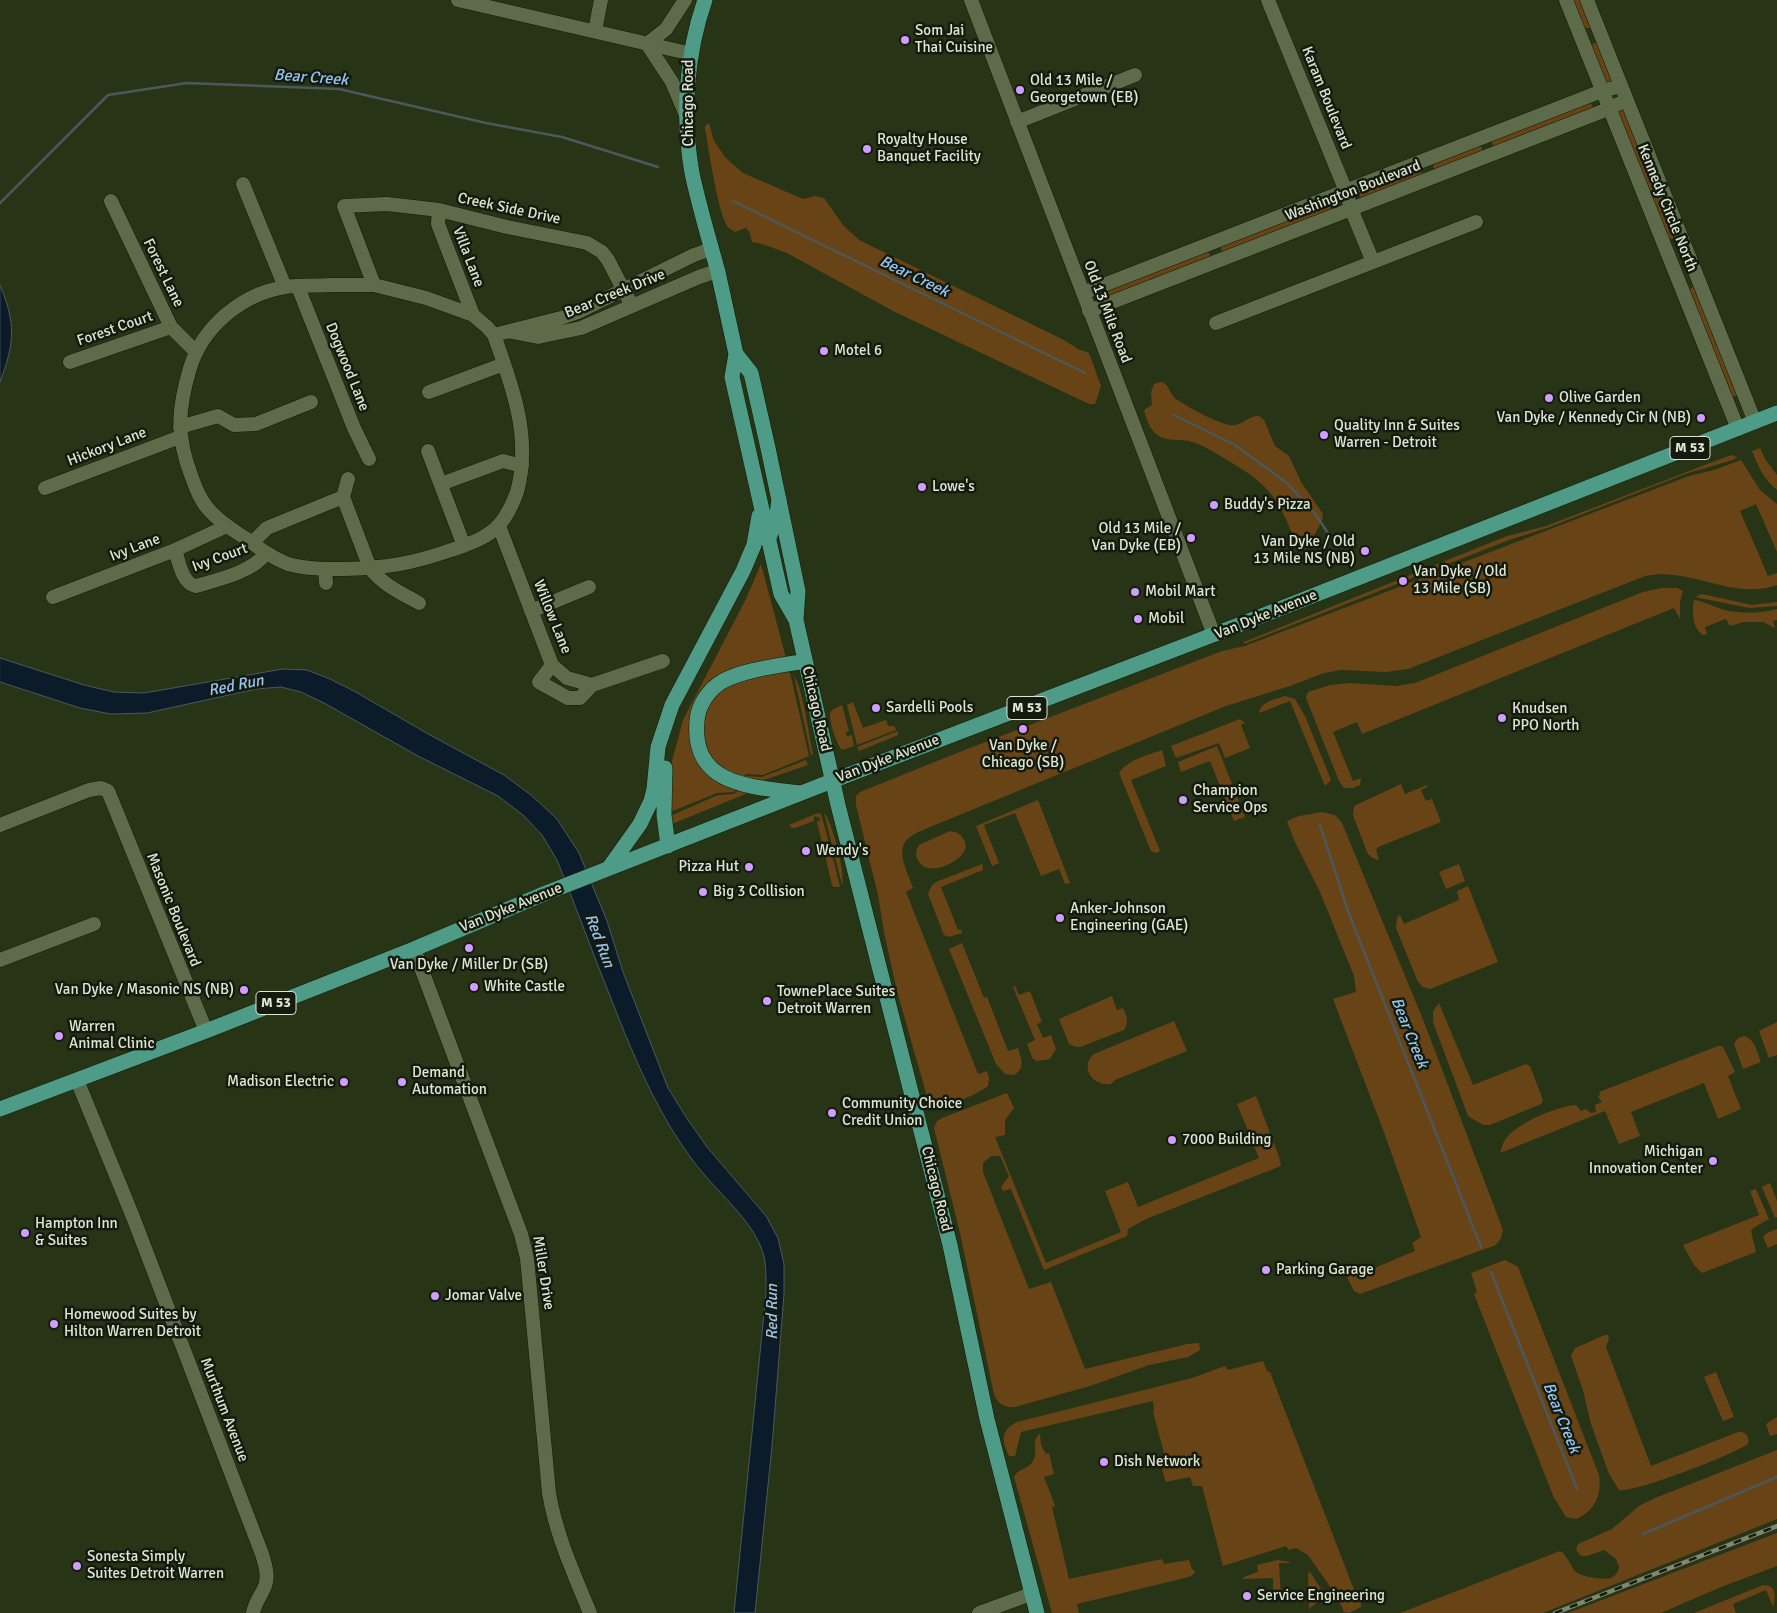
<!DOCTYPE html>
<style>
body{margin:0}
canvas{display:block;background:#283416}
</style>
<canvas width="1777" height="1613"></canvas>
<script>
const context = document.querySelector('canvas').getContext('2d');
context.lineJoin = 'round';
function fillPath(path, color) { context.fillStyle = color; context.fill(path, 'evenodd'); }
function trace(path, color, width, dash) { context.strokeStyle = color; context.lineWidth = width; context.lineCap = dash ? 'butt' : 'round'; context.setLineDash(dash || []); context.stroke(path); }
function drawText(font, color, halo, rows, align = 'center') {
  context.font = font + ' Signika,sans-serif'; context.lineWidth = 5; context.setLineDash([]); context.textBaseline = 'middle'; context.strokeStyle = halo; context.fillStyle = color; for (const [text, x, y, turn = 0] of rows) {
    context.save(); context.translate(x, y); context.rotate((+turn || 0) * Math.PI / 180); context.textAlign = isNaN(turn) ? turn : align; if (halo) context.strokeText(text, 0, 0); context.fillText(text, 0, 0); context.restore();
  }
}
fillPath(new Path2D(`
 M1572,0H1581L1591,26L1590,28H1584Z
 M1595,43H1597L1613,81L1612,83H1606L1591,45Z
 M1589,103L1592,105V109L1495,147L1492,144L1493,139Z
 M1622,109L1624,110L1675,236L1672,239L1668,238L1618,112Z
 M709,123L714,141L726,158L743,173L803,199L815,196L824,198L843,225L859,240L1064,340L1078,349L1089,353L1101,386L1095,404H1089L895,312L787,253L762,244L752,242L749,231L746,228L735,232C734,231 730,229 729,228C718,217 709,148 705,129V126Z
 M1479,145L1482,148V152L1435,169L1433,167L1434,163Z
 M1419,168L1422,171V176L1360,198L1359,192Z
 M1336,200L1340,203V208L1224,252L1221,250V245Z
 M1206,251L1210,254L1209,258L1106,298L1102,296L1103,291Z
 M1693,287H1695L1738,394L1735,396H1731L1689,290Z
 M1161,382C1170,384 1169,394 1176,399C1188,407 1216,423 1230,425C1242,427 1248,415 1259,416L1264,420L1275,446L1289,456L1301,482L1323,514L1322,521L1306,550H1301L1297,546C1281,503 1271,485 1230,462C1218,454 1206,447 1193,442C1181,438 1168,442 1159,436C1151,432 1146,419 1144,410L1152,405L1151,392L1154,384Z
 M1760,448L1765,459L1777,475V490C1764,480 1758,466 1752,451Z
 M1731,455L1737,457L1733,460L1688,473L1547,528L1509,540L1244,644V642L1507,536L1546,526Z
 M1741,460L1760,490L1777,504V552L1756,504L1740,511L1768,576L1777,573V585C1733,601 1689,566 1645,576L1408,669L1386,672L1341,670L1324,673L1290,686L1226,706L925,829C919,832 910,835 905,842C897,855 909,875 913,888L906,892L978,1074L987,1071L989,1078L988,1086C977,1095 943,1109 930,1107L897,991L884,932L878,895L856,805V796L860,792L957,753L1222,651L1245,646L1689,476L1714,470Z
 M761,564L786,658L739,671L691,717L689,728L690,743L695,757L703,770L720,784L736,788L734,792L717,793L670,812L672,761L683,720L745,601Z
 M1662,588H1677L1683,591L1680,602V619L1674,608L1362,734L1357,722L1333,732L1353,781L1361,778L1360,785L1353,788H1344L1339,781L1306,698L1308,692L1330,685L1350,683L1396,686L1415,683L1643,592Z
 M1702,594L1752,605L1777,602V606L1749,608L1695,597Z
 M1694,600C1703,601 1712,606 1721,609C1740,614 1758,614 1777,609V620L1773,621L1775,628L1763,622H1744L1730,626L1726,619L1705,627L1707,634L1703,635C1692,628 1692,612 1694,600Z
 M787,672L790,673L791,677L809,756L763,775L746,774L742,778C736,776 729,774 724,770C699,750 695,712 721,691C740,676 765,675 787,672Z
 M794,676C803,689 809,736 813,754L811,755Z
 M1285,696L1295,699L1305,716L1331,780L1325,786L1290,701L1259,713C1260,702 1276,699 1285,696Z
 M853,702L863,728L886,720L888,726H894L896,730L857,745L847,705Z
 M842,705L849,731L846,732L847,736L852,735L854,746L842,750C837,745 827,717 831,711C834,708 839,707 842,705Z
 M1240,719L1245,723L1241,725L1250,748L1225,758L1219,743L1176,758L1171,746Z
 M898,731V735L896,736L859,751L857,747Z
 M1217,746L1245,817L1234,821L1210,761L1181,772L1178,762Z
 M1162,750L1166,766L1131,780L1160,851L1156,853L1151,851L1119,773C1127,760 1148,755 1162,750Z
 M806,760L808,765L764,780L759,781L744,779L746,776L762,777Z
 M1401,784L1405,794L1427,785V787L1421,790L1426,801L1432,799L1441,822L1378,847L1376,850L1379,860C1373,859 1370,857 1367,852L1353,815L1354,806Z
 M740,789L748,793L672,824L670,816L718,795L734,794Z
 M1038,800L1070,883L1065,884L1059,869L1041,876L1015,813L984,825L999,863L992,866L976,826Z
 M1322,812L1335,815L1342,823L1424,1022L1503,1230L1501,1238L1496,1245L1360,1294L1354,1291L1345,1273L1349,1270L1353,1277L1415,1251L1412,1243L1421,1237L1385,1135L1333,999L1356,992L1354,976L1320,892L1294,840L1287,821L1299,816Z
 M818,813L821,814C828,838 834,862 840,887H834L832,885L817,822L820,820V818L814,816V821L795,828H792L789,825Z
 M824,813C832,821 846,875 842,885Z
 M950,831C958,832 962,835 965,842C972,858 927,881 918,860C915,855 916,850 919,845Z
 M982,864L983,870L941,887L958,930L961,929L962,933L949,937L944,935L928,894L932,885L936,882Z
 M1459,864L1465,881L1446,889L1439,872Z
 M1468,886L1498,962L1430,989L1423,987L1418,982L1396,928L1397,918L1400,915L1404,924L1459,900L1457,891Z
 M962,943L984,998L987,997L1008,1051L1018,1048C1021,1059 1026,1068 1014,1075L1005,1074L996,1064L949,949Z
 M1015,986L1019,995L1030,991L1042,1022L1037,1024L1043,1038L1051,1035L1056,1049L1050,1059L1037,1061L1033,1059L1027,1044L1035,1040L1013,987Z
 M1112,996L1117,1010L1123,1008C1127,1017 1129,1022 1124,1030L1080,1047H1076L1069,1044L1059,1019Z
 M1439,1003L1473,1085L1526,1064L1530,1066L1543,1100L1541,1104L1490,1125H1483L1468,1116L1433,1022V1011Z
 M1174,1021L1187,1051L1115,1080L1111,1084C1093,1087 1079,1067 1094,1054Z
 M1777,1022V1055L1769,1058L1759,1031Z
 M1744,1036C1755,1039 1757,1052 1761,1062L1743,1069L1734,1044L1738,1038Z
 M1718,1046H1722L1724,1049L1735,1072L1728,1076L1741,1109L1718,1119L1704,1083L1631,1112L1640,1136L1619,1144L1605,1111L1500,1153C1502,1147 1503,1141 1508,1136C1522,1121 1556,1107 1576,1105L1581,1111L1586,1109L1591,1113L1596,1112L1595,1105L1602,1102L1598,1097L1600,1095L1599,1092Z
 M1007,1093L1014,1108L1005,1120V1135L995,1137L1046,1263L1121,1232L1105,1191L1128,1182L1138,1207L1259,1158L1237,1104L1256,1096L1279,1157L1281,1166L1146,1219L1128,1229L1127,1236L1044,1270L1011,1189L1003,1191L1001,1187L1009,1176L1000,1156H991L983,1163V1172L1029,1289L1051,1282L1085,1369L1187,1344L1199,1343L1200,1350L1188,1357L1149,1365L1090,1386L1015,1407C1004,1408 998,1404 994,1394L960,1233L934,1128L937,1121L942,1118Z
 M1770,1183L1777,1201V1217L1775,1218L1762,1187Z
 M1756,1189L1769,1219L1753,1228L1751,1231L1756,1252L1702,1273L1694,1265L1683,1245L1759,1215L1750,1191Z
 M1777,1229V1244L1768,1248L1763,1237L1767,1233Z
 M1505,1260L1518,1267L1599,1475C1602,1495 1595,1511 1576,1519L1566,1517L1554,1498L1474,1294L1477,1292L1471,1273Z
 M1605,1335H1608L1609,1339L1606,1347L1651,1466L1738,1432C1746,1431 1750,1437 1748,1444C1732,1455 1635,1493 1619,1490L1609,1474L1591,1424L1583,1390L1571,1356L1575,1348Z
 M1263,1361L1267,1371L1270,1372L1358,1600L1361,1599V1607L1349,1613L1344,1612L1338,1598L1308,1555L1296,1548L1289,1550L1286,1546L1223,1566L1202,1486H1193L1190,1477L1166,1482L1162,1470L1167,1464L1153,1412L1154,1411L1153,1401L1021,1432L1015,1456H1009C1001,1440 1001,1430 1017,1422L1192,1378L1225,1366L1228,1370Z
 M1716,1372L1734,1417L1723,1421L1704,1377Z
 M1777,1417V1434L1770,1436L1766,1424Z
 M1040,1434L1041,1445L1046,1454L1049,1453L1054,1474L1044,1477L1055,1506L1052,1507L1069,1579L1162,1559L1164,1564L1189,1560L1192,1569L1194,1570L1195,1573L1189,1577L1077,1604L1079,1613H1052L1014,1477C1018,1468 1028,1470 1033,1461C1039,1452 1030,1441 1040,1434Z
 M1777,1450V1519L1543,1613H1400L1560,1551C1568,1555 1570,1567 1577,1573C1583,1577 1607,1581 1613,1577C1617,1575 1618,1570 1619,1567L1616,1559L1604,1550L1587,1556H1581L1576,1550L1578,1544L1612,1529L1639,1506L1655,1498Z
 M1777,1533V1566L1721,1587L1661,1613H1568Z
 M1278,1560L1290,1562L1289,1563H1279L1281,1596L1273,1602V1578L1242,1579L1244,1577L1258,1572L1257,1565Z
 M1310,1572L1323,1592L1320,1600L1309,1609L1308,1573Z
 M1763,1585C1777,1585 1776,1596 1773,1607L1766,1590L1733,1604L1736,1613H1694Z`), '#684316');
const water = new Path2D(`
 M0,285C16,324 15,342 0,382Z
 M0,658L84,685L114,692L144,693L283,669L307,670L330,679L354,691L430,735L504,775L531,795L557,819L579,853L607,921L623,972L668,1088L688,1120L707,1147L766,1216L778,1238L784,1264V1294L772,1446L755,1613H734L766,1293C766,1277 767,1259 760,1245C747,1215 714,1189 694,1162C657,1113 634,1057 612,1001C593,954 576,907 557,860L542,835L523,815L498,796L418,756L324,703L301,692L281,687L256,689L147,713L111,714L80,708L0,682Z`);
fillPath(water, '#0c1b29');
trace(water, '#4b585c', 1);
trace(new Path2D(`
 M733,201L1085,373
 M0,203L108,95L187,83L339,89L486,123L562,137L658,167
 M1174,415L1235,445L1287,483L1316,515L1337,547
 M1320,825L1348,911L1481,1247
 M1491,1272L1577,1489
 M1643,1534L1777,1477`), '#4b585c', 2.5);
const minor = new Path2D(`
 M458,0L692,54
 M971,0L1214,635
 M1268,0L1343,184L1354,216L1373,262
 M1566,0L1738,429
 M1587,0L1755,422
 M595,31L601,0
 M647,44L672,82L686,115
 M647,44L666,29L685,0
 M1017,122L1135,75
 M243,184L285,287
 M111,201L171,327L196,352
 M439,210L438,224L473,315
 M332,285H374L426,298L473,315L487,327L494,335C512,386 532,437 517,492C513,503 507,516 499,525C486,539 468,544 451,550C412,564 384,568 343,569C325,569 306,569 288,564C272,558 259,548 245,538C233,530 221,523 211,512C201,502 196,489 191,475C176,436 178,408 190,368C203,326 242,294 285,287C300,285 316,286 332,285Z
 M374,285L344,206L387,204L439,210L507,227L587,243L602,252L608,260L632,306
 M298,287L354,428L369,459
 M1083,293L1602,91L1621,86
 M1089,311L1603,111L1627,100
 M1216,323L1476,222
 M512,332L538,337L581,328L699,277L717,271
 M494,335L561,318L578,312L694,255L711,249
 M70,362L171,327
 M429,392L504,364
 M180,427L218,416L234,425L256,424L311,402
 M428,451L464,546
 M441,484L503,461L522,466
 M45,488L180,437
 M343,497L370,568C383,585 401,593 419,603
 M343,497L348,479
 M499,526L552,665L567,678L592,685L663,661
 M252,543L267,528L343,497
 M175,550C179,561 182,584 196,586C217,580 253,572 266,553
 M325,569L326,583
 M53,597L175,550L227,526
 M531,611L589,587
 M552,665L539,682L568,698H580L592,685
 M0,825L89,790L101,788L108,791L206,1031
 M414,949L521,1234L527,1258L549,1493C556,1535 574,1574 590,1613
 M0,960L94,924
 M77,1080L133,1217L262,1554C265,1564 269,1576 265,1586C261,1596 255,1602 253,1613
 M979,1613L1031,1594`);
const major = new Path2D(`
 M705,0C686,54 682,116 692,173C699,206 709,239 718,272C724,299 730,327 736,354L732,377L781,594L796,620L838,805L950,1245L987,1419L1037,1613
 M736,354L751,373L768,448L798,591L796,620
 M768,541L777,515L779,499
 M665,768L664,815L668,846
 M801,793C754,787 691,787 697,721C698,705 709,689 723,681C746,669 780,666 805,661
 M608,869L640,824L651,801L654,789L658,747L672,705L743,571L754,545L759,516
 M0,1109L206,1031L414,949L546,893L832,781L1236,626L1777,413`);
trace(minor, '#111c00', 15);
trace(major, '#111c00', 16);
trace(minor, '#5e6b4b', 14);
trace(major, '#4e9c88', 15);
const rail = new Path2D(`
 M1555,1613L1777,1526`);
trace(rail, '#7e8870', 4.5);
trace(rail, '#141a0d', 2.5, [8]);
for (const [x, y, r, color] of [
 [905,40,5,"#cf9eff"],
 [1020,90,5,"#cf9eff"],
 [867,149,5,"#cf9eff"],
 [824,351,5,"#cf9eff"],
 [1549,398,5,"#cf9eff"],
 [1701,418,5,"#cf9eff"],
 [1324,435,5,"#cf9eff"],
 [922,487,5,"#cf9eff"],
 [1214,505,5,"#cf9eff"],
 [1191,538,5,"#cf9eff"],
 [1365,551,5,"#cf9eff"],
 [1403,581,5,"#cf9eff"],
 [1135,592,5,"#cf9eff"],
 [1138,619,5,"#cf9eff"],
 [876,708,5,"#cf9eff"],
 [1502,718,5,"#cf9eff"],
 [1023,729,5,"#cf9eff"],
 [1183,800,5,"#cf9eff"],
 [806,851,5,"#cf9eff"],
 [749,867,5,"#cf9eff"],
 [703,892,5,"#cf9eff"],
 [1060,918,5,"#cf9eff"],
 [469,948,5,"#cf9eff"],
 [474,987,5,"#cf9eff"],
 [244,990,5,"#cf9eff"],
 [767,1001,5,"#cf9eff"],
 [59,1036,5,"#cf9eff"],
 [344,1082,5,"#cf9eff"],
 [402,1082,5,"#cf9eff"],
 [832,1113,5,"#cf9eff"],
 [1172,1140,5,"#cf9eff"],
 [1713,1161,5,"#cf9eff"],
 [25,1233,5,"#cf9eff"],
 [1266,1270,5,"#cf9eff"],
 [435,1296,5,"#cf9eff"],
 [54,1324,5,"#cf9eff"],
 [1104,1462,5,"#cf9eff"],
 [77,1566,5,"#cf9eff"],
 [1247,1596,5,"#cf9eff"]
]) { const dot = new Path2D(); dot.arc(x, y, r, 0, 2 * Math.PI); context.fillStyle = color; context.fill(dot); trace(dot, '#141a0d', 2); }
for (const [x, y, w] of [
 [1690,448,40],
 [1027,708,40],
 [276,1003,40]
]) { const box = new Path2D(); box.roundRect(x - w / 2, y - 11.5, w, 23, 4); context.fillStyle = '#141a0d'; context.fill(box); trace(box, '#dde5d3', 1); }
drawText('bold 14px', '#dde5d3', null, [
 ["M 53",1690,448],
 ["M 53",1027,708],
 ["M 53",276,1003]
]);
drawText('15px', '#dde5d3', '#141a0d', [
 ["Som Jai",915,31],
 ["Thai Cuisine",915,48],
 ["Old 13 Mile /",1030,81],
 ["Georgetown (EB)",1030,98],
 ["Royalty House",877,140],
 ["Banquet Facility",877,157],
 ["Motel 6",834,351],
 ["Olive Garden",1559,398],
 ["Van Dyke / Kennedy Cir N (NB)",1691,418,"right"],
 ["Quality Inn & Suites",1334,426],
 ["Warren - Detroit",1334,443],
 ["Lowe's",932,487],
 ["Buddy's Pizza",1224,505],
 ["Old 13 Mile /",1181,529,"right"],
 ["Van Dyke (EB)",1181,546,"right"],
 ["Van Dyke / Old",1355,542,"right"],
 ["13 Mile NS (NB)",1355,559,"right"],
 ["Van Dyke / Old",1413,572],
 ["13 Mile (SB)",1413,589],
 ["Mobil Mart",1145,592],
 ["Mobil",1148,619],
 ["Sardelli Pools",886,708],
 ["Knudsen",1512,709],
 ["PPO North",1512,726],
 ["Van Dyke /",1023,746,"center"],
 ["Chicago (SB)",1023,763,"center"],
 ["Champion",1193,791],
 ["Service Ops",1193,808],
 ["Wendy's",816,851],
 ["Pizza Hut",739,867,"right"],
 ["Big 3 Collision",713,892],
 ["Anker-Johnson",1070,909],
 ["Engineering (GAE)",1070,926],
 ["Van Dyke / Miller Dr (SB)",469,965,"center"],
 ["White Castle",484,987],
 ["Van Dyke / Masonic NS (NB)",234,990,"right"],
 ["TownePlace Suites",777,992],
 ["Detroit Warren",777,1009],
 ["Warren",69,1027],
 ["Animal Clinic",69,1044],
 ["Demand",412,1073],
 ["Automation",412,1090],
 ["Madison Electric",334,1082,"right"],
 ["Community Choice",842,1104],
 ["Credit Union",842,1121],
 ["7000 Building",1182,1140],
 ["Michigan",1703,1152,"right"],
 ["Innovation Center",1703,1169,"right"],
 ["Hampton Inn",35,1224],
 ["& Suites",35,1241],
 ["Parking Garage",1276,1270],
 ["Jomar Valve",445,1296],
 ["Homewood Suites by",64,1315],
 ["Hilton Warren Detroit",64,1332],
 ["Dish Network",1114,1462],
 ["Sonesta Simply",87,1557],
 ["Suites Detroit Warren",87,1574],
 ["Service Engineering",1257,1596]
], 'left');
drawText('15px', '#dde5d3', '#141a0d', [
 ["Karam Boulevard",1326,98,68],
 ["Chicago Road",689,103,-90],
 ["Washington Boulevard",1353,191,-21],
 ["Kennedy Circle North",1667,208,68],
 ["Creek Side Drive",509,209,12],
 ["Villa Lane",468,257,69],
 ["Forest Lane",163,273,64],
 ["Bear Creek Drive",615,294,-22],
 ["Old 13 Mile Road",1107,312,69],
 ["Forest Court",115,329,-19],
 ["Dogwood Lane",347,367,68],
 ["Hickory Lane",107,447,-21],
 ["Ivy Lane",135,548,-21],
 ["Ivy Court",220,558,-20],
 ["Van Dyke Avenue",1266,615,-22],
 ["Willow Lane",552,617,68],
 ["Chicago Road",816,709,77],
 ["Van Dyke Avenue",888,759,-21],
 ["Van Dyke Avenue",511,908,-22],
 ["Masonic Boulevard",173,910,68],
 ["Chicago Road",936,1189,76],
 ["Miller Drive",543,1273,81],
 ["Murthum Avenue",224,1410,69]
]);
drawText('italic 16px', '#96c5f1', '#141a0d', [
 ["Bear Creek",311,78,4],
 ["Bear Creek",914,277,26],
 ["Red Run",236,686,-11],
 ["Red Run",599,941,69],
 ["Bear Creek",1409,1033,68],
 ["Red Run",773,1312,-90],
 ["Bear Creek",1561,1418,68]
]);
</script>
